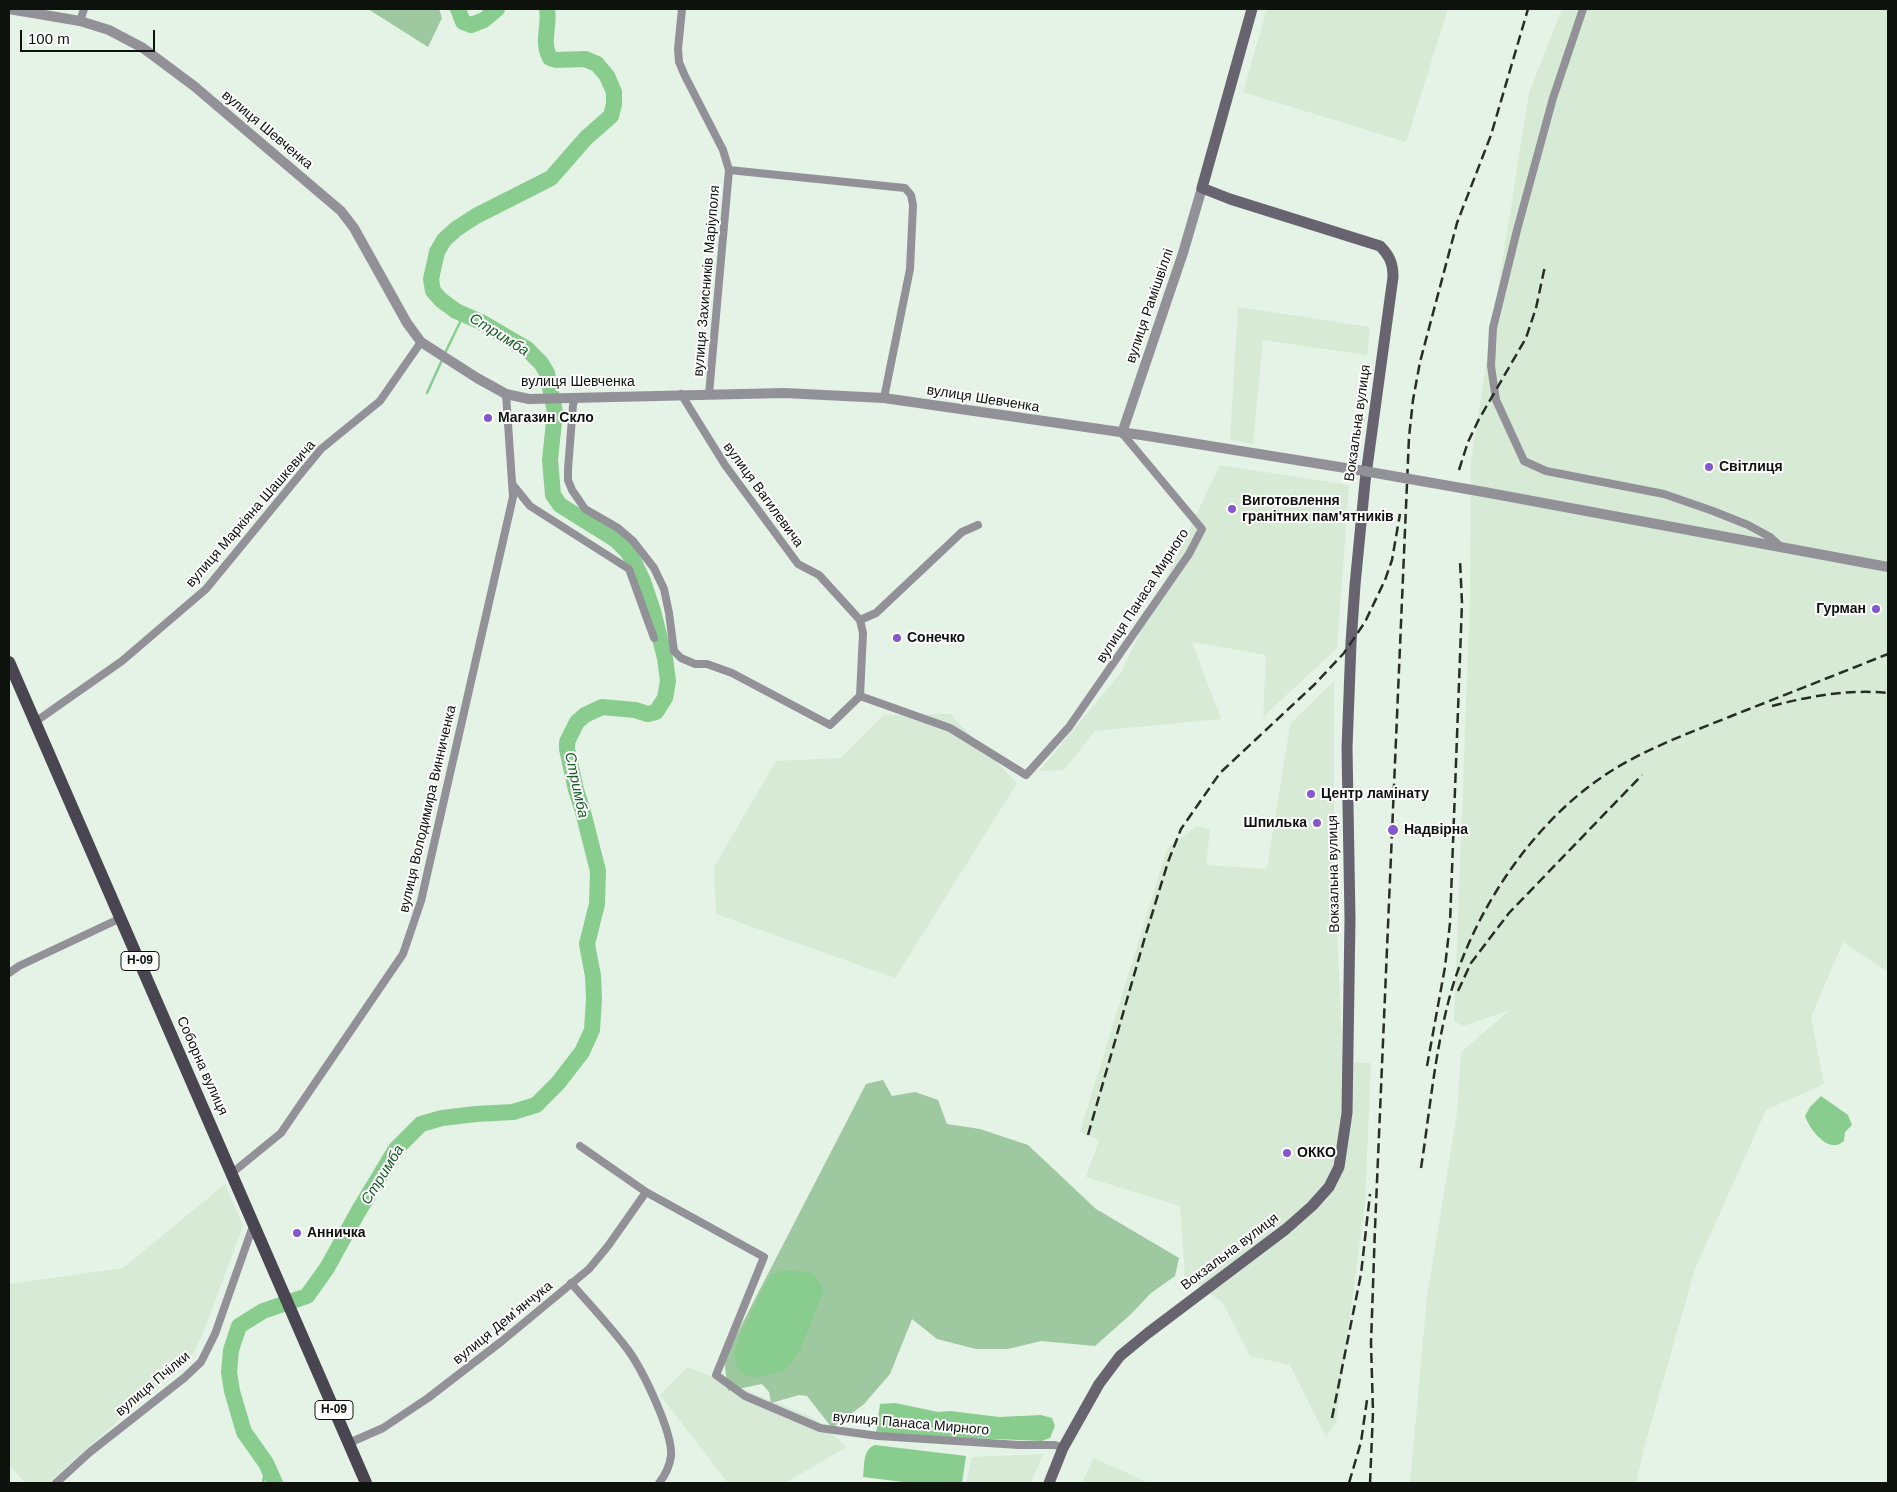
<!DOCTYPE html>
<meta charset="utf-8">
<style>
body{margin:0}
#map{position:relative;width:1897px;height:1492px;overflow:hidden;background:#e4f3e5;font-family:Helvetica,sans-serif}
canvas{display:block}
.frame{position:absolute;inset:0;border:10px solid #0d120d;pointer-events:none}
.scale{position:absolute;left:20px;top:30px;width:135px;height:22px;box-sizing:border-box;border:2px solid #0d120d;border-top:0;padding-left:6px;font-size:15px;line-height:18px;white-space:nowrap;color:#0d120d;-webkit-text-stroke:4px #fff;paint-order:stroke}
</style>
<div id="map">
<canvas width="1897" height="1492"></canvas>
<div class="frame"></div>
<div class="scale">100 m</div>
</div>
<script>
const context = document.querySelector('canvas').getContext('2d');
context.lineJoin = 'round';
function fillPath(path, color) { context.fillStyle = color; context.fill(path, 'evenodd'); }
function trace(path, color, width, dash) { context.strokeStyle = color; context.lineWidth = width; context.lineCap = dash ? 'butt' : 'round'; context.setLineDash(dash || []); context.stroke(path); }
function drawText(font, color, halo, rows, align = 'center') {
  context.font = font + ' Helvetica,sans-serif'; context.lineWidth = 4; context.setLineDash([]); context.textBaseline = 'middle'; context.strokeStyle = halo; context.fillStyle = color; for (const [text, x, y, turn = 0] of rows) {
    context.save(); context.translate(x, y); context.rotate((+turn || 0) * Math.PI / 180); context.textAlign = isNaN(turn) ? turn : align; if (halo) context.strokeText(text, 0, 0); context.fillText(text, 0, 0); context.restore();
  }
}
fillPath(new Path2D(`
 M1267,9H1448L1406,142L1243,92Z
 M1562,9H1888V972L1843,942L1811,1017L1824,1084L1766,1110L1695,1269L1644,1448L1636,1483H1410L1427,1296L1457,1113L1461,1052L1510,1010L1463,1026L1454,1021L1470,599L1471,460L1529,93Z
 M1238,307L1370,327L1367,355L1263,340L1253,444L1230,440Z
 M1220,465L1349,485L1337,648L1263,717L1266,655L1192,642L1221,719L1095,731L1064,770L1039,771L1122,671Z
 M1334,681V868L1343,1062L1371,1063L1365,1203L1336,1423L1326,1437L1290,1365L1250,1356L1223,1303L1185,1276L1180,1206L1086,1177L1099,1140L1080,1132L1167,849L1197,826L1210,830L1206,865L1267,869L1290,724Z
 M950,714L1017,783L895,978L716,914L714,867L776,761L841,758L884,715Z
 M225,1184L243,1226L202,1336L192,1355L48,1483H25L9,1464V1284L123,1268Z
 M688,1367L812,1417L847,1447L785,1483H728L660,1395Z
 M1043,1454L1031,1483H966L972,1457Z
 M1094,1458L1149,1483H1082Z`), '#d6ead6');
fillPath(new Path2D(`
 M368,9H439L442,18L428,47Z
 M883,1080L892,1096L915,1092L938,1100L947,1124L980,1129L1028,1145L1096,1209L1179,1258L1175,1276L1151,1293L1130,1315L1095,1346L1041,1341L1008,1349H976L937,1339L912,1319L890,1374L864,1404L832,1428L807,1396L799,1395L771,1403L769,1392L762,1384L728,1391L724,1359L866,1084Z`), '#9ec89f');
fillPath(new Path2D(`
 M1821,1096L1848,1115L1852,1125L1845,1132L1844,1141C1829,1155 1810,1130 1805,1116L1810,1107Z
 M784,1270L812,1273L821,1284L824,1291L798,1354L784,1371L759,1377L746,1376L738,1369L734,1354L741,1332L770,1275Z
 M895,1403L938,1412L950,1411L999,1417L1041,1415L1052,1418L1055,1426L1050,1438L1042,1441L876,1434L880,1404Z
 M875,1445L966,1456L962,1483H911L863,1477C865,1465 862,1450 875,1445Z`), '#88cd8d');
trace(new Path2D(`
 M445,353L464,314
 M427,393L443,358
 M263,1483L266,1463`), '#88cd8d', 2.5);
trace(new Path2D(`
 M458,9L463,22L471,25L484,20L497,9
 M275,1483L266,1463L244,1432L232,1391L229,1372L231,1350L239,1326L263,1311L307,1296L327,1268L358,1212L396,1149L421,1124L442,1118L476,1114L513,1112L536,1105L558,1083L582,1052L592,1030L594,999L593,976L587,944L597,904L598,871L582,808L576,790L567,749V742L577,722L585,715L602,707L635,710L648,714L656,712L665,698L668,681L665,658L653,611L643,581L634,562L627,551L616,540L560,505L553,495L550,460L555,412L547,373L541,363L527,349L481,322L456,311L441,300L433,291L431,279L437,252L444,240L456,229L476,216L551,178L586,138L611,116L614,104V92L607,76L597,64L585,59L556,60L550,58C541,42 550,26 547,9`), '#88cd8d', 16);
trace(new Path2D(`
 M682,9L678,49L679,62L685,76L723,150L729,170
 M1583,9L1553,98L1517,230L1493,328L1491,366L1496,400L1524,461L1546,471L1664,494L1713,511L1748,525L1770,537L1781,547
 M80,21L84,9
 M709,394L729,170L905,188L911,195L913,205L910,269L884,398
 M575,398L573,405L568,469V480L572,490L585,509L618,528L633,541L654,568L664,589L669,613L674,651L681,658L695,664H707L732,673L830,725L860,696L863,633L860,620L819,575L798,564L725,465L681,394
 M513,485L530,506L629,569L654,638
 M860,620L876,613L962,532L978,525
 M860,696L950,728L1026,775L1069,727L1189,554L1202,529L1122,433
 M35,722L122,661L206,589L321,449L380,401L421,342
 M9,973L19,966L121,918
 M580,1146L646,1192L764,1257L716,1375L745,1396L820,1428L878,1436L1019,1445H1055L1063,1448
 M232,1173L281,1133L403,954L421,901L513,497L506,394
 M571,1283C590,1305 611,1327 628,1350C642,1369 673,1432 671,1456C670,1465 665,1476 659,1483
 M349,1443L383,1428L428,1398L502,1341L589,1269L608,1246L646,1192
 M56,1483L90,1452L184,1378L201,1362L215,1334L253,1226`), '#929198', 8);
trace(new Path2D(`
 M9,9L80,21L109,30L143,48L194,86L341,211L354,228L407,323L421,342L477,378L506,394L529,399L784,393L884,398L1148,436L1364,471
 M1122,433L1183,253L1202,188
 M1484,492L1888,567`), '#929198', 10);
trace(new Path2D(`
 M1049,1483L1063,1448L1099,1384L1120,1356L1148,1333L1286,1229L1312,1206L1329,1187L1339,1167L1347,1113L1350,919L1347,748L1351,643L1355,585L1365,482L1393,277C1393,264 1390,256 1380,246L1230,199L1202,188L1252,9`), '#67646f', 11);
trace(new Path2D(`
 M9,662L366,1483`), '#494652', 12);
trace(new Path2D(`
 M1459,470L1468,442L1478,421L1526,338L1536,308L1545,266
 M1772,706C1810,696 1849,689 1888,693
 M1458,991L1471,963L1509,913L1642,775
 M1427,1066L1445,967L1450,923L1462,603L1460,561
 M1088,1135L1145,937L1168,862L1181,829L1220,773L1314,685L1344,653L1365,622L1385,580L1392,560L1400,514
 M1421,1168C1430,1110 1435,1049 1451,992C1475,909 1533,823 1605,775C1643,750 1686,734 1729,717C1782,696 1835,675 1888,654
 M1332,1418L1361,1274L1370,1194
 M1349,1483L1361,1442L1367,1400
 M1370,1483L1373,1412L1371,1343L1375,1228L1409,437L1413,400L1420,362L1457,223L1491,135L1528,9`), '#272d27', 2.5, [10, 5]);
trace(new Path2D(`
 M1364,471L1484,492`), '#929198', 10);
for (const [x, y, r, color] of [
 [488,418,5,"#8457d0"],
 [1709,467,5,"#8457d0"],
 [1232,509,5,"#8457d0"],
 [1876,609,5,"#8457d0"],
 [897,638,5,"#8457d0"],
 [1311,794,5,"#8457d0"],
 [1317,823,5,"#8457d0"],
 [1393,830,6,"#8457d0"],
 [1287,1153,5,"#8457d0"],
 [297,1233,5,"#8457d0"]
]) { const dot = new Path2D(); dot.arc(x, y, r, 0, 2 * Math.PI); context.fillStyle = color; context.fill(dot); trace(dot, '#fff', 2); }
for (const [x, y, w] of [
 [140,961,38],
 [334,1410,38]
]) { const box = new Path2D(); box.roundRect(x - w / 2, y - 9.5, w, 19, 4); context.fillStyle = '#fff'; context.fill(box); trace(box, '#0d120d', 1); }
drawText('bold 12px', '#0d120d', null, [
 ["Н-09",140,961],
 ["Н-09",334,1410]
]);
drawText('14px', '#0d120d', '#fff', [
 ["вулиця Шевченка",267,130,40],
 ["вулиця Захисників Маріуполя",707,281,-85],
 ["вулиця Рамішвіллі",1150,306,-71],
 ["вулиця Шевченка",578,382],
 ["вулиця Шевченка",983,399,9],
 ["Вокзальна вулиця",1358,423,-82],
 ["вулиця Вагилевича",763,495,54],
 ["вулиця Маркіяна Шашкевича",251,514,-49],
 ["вулиця Панаса Мирного",1143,596,-57],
 ["вулиця Володимира Винниченка",428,809,-77],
 ["Вокзальна вулиця",1334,874,-91],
 ["Соборна вулиця",202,1066,66],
 ["Вокзальна вулиця",1230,1252,-37],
 ["вулиця Демʼянчука",503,1323,-39],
 ["вулиця Пчілки",153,1384,-40],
 ["вулиця Панаса Мирного",911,1424,5]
]);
drawText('bold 14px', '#0d120d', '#fff', [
 ["Магазин Скло",498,418],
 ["Світлиця",1719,467],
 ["Виготовлення",1242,501],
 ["гранітних пам'ятників",1242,517],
 ["Гурман",1866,609,"right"],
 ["Сонечко",907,638],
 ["Центр ламінату",1321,794],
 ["Шпилька",1307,823,"right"],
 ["Надвірна",1404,830],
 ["ОККО",1297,1153],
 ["Анничка",307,1233]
], 'left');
drawText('italic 15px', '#155d22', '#fff', [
 ["Стримба",499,335,32],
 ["Стримба",576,785,78],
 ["Стримба",383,1175,-58]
]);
</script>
